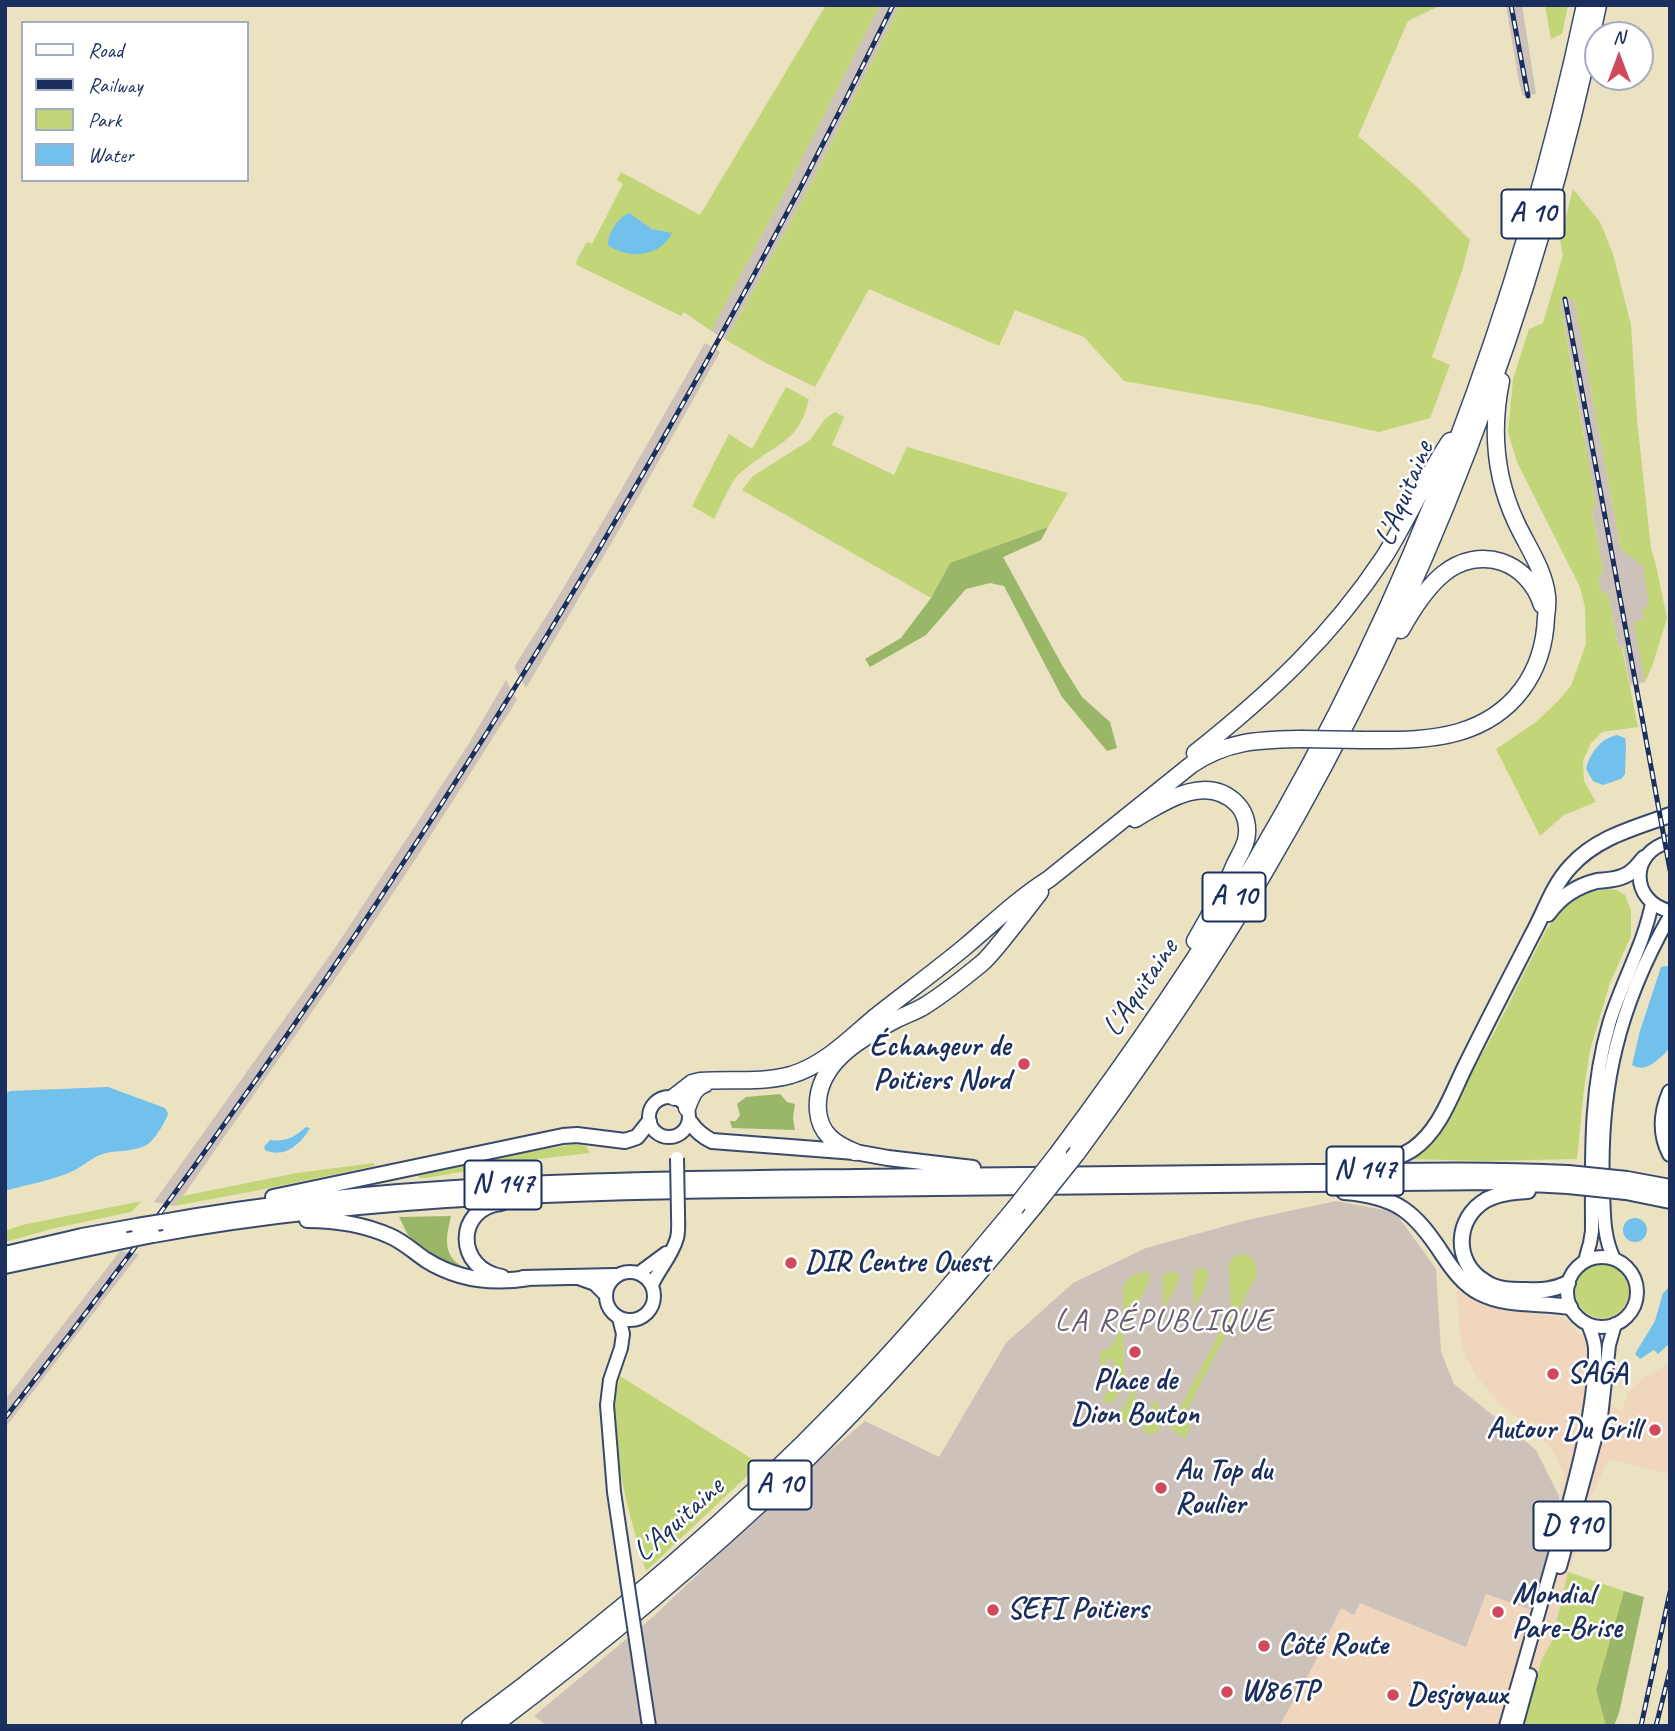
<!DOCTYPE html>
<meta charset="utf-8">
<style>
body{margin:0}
#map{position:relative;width:1675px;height:1731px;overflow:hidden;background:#eae2c0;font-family:Caveat,sans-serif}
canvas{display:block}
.frame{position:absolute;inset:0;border:7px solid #1b2f5e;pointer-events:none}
.legend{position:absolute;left:21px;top:21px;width:228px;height:161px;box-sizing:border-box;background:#fff;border:2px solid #a4acbf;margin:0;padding:9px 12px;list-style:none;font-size:21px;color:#1b2f5e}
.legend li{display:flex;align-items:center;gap:14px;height:35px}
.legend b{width:35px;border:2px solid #a4acbf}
.north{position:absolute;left:1584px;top:21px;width:70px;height:70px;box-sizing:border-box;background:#fff;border:2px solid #a4acbf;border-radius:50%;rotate:0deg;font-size:19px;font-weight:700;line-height:28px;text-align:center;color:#1b2f5e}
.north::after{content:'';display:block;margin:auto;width:24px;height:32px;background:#d1495b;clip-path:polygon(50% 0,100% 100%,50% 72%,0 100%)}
</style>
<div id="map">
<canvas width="1675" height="1731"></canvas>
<div class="frame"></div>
<ul class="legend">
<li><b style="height:9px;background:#fff"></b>Road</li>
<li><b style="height:9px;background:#1b2f5e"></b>Railway</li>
<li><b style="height:19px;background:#c2d579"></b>Park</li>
<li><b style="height:19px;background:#72c1ed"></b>Water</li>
</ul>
<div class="north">N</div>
</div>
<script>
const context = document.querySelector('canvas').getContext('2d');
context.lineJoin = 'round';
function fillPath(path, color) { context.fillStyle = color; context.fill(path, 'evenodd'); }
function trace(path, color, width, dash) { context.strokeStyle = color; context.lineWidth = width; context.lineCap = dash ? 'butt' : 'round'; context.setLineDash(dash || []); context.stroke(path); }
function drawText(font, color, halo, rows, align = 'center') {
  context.font = font + ' Caveat,sans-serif'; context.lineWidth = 5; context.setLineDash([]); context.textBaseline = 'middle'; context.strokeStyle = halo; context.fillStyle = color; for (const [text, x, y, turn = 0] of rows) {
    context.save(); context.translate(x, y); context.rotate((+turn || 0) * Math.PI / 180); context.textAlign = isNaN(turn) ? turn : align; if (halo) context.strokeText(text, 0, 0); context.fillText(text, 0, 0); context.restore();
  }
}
fillPath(new Path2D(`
 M1457,1291L1501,1310L1562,1317L1579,1334L1618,1338L1610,1403L1622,1412L1628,1393L1643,1378L1670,1363V1474L1609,1459L1583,1513L1582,1519L1589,1523L1568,1572L1552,1641L1542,1659L1522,1726H1279L1310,1672L1341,1608L1360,1603L1466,1647L1486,1594L1532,1610L1559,1511V1496L1565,1474L1551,1448L1534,1430L1498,1402L1476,1375L1466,1357L1460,1336Z`), '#efd6bc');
fillPath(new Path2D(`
 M880,5H900L805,195L726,340L711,331L792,178Z
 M1506,5H1522L1536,94L1523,96L1519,83Z
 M1574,298L1621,549L1643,565L1650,605L1644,619L1635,622L1645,682L1630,685L1623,648L1618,646L1608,594L1601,592L1598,579L1603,571L1592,510L1584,434L1560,301Z
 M705,343L720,352L639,496L526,688L514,667L552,607L613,504Z
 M506,680L517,700L419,854L358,946L183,1196L174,1206L154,1202L335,948L468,745Z
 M1336,1201L1395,1212L1436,1269L1441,1352L1454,1384L1536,1450L1559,1496V1511L1532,1610L1486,1594L1466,1647L1360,1603L1354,1615L1341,1608L1310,1672L1279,1726H547L534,1716L653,1617L802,1475L865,1421L939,1457L1006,1343L1073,1283L1146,1248L1247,1220Z
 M120,1251L139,1254L5,1428V1400Z`), '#cdc2b9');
fillPath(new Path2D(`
 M826,5H880L792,178L711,331L684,312L681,316L577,265L576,262L586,243L588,242L592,244L623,184L617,180L621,172L700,215Z
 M900,5H1441L1408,21L1358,136L1415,185L1470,240L1462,271L1432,357L1450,365L1430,418L1379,432L1258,405L1124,381L1084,337L1015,310L999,346L869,289L815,387L766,363L726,340L805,195Z
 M1545,5H1568L1562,34L1551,39Z
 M1573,189L1600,222L1613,254L1631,325L1637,420L1651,549L1655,561L1667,618L1653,664L1645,682L1634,622L1644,619L1642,609L1649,605L1643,566L1621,549L1574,299L1560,301L1596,505L1592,510L1603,571L1598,579L1601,592L1608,594L1618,646L1622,648L1638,727L1602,732L1591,743L1583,761L1584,781L1596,802L1564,815L1540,836L1496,749L1536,722L1558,701L1571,686L1586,644L1585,607L1580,587L1517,462L1508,432L1513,379L1529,329L1543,323L1563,255L1560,240Z
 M786,387L809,399C799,441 781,441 750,465C746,468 741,472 737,476C729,486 720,507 714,519L692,506L729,434L752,449Z
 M835,412L844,417L832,445L894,475L907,447L1068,493L1048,527L950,563L931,598L742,490L753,476L810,440L825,419Z
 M1608,889L1617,890L1625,895L1631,910V936L1610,983L1590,1050L1584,1089L1577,1159L1486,1161L1410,1159L1443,1123L1495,1031L1546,930L1564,906L1586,893Z
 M575,1144L586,1146L590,1153L537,1159L426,1178H419L418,1174L477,1161Z
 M374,1163V1166L260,1190L174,1206L183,1196L297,1173Z
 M142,1201L131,1212L51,1229L5,1242V1231L22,1225Z
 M1241,1254L1249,1256L1256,1263L1257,1274L1186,1412V1416L1189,1418V1431L1186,1439L1170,1428L1231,1310L1229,1266C1231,1258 1233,1256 1241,1254Z
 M1575 1291a27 27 0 1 1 54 0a27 27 0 1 1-54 0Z
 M1197,1268H1202L1207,1270C1211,1283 1200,1296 1194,1308L1193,1282Z
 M1147,1272L1150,1274V1279L1123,1334L1125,1380L1114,1401L1109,1403L1102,1400L1105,1396V1393L1108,1392V1386L1114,1385V1380H1118V1374H1115L1113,1359H1106V1366H1101L1100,1352L1103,1350L1110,1349C1114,1340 1122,1329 1123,1319C1125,1296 1115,1275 1147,1272Z
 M1170,1272L1177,1273L1179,1276V1281L1164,1309L1162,1279L1165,1274Z
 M620,1376L760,1464L646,1571C630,1517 604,1431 620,1376Z
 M1132,1391H1135L1136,1416L1131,1424L1125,1423L1121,1419V1412Z
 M1154,1402H1158L1160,1424L1158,1431L1149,1435L1143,1431L1144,1423Z
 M1568,1572L1624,1591L1596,1690L1606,1726H1522L1542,1659L1552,1641Z`), '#c2d579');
fillPath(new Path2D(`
 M1048,527L1041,540L1003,557L1062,665L1082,697L1110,722L1117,748L1107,751L1062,697L1004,586L990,583L966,589L926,635L870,667L865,659L901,638L931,598L950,563Z
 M780,1094L787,1102L795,1104L793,1118L795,1130L732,1128L730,1121H736L740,1115L737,1104L746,1097Z
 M451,1216C446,1237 442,1255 463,1267L461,1268L430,1255L408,1235L399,1217Z
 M1624,1591L1644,1597L1619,1713L1614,1726H1606L1596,1690Z`), '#99b669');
fillPath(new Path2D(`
 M629,213L652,229L672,233C661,257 628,260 608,245C608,232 618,218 629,213Z
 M1617,735L1625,738L1626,746L1625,774L1621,779L1603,785L1593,781L1586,769C1590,753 1601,738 1617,735Z
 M1666,966L1670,967V1048C1660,1058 1646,1074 1632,1065L1640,1031L1661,967Z
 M108,1087L165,1108L168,1113C167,1120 155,1139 148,1144C137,1152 119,1150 106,1153C93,1156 85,1165 73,1171C51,1181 28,1184 5,1191V1094L10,1091Z
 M306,1127L310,1128C301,1144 284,1159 265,1150L264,1147L270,1140C287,1142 294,1137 306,1127Z
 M1623 1230a12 12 0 1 1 24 0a12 12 0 1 1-24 0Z
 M1670,1286V1343L1658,1354L1654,1350L1640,1359L1635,1354L1655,1321L1663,1293Z`), '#72c1ed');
const secondary = new Path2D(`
 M649 1117a20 20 0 1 1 40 0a20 20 0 1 1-40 0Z
 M606 1296a24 24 0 1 1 48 0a24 24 0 1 1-48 0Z
 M639,1273L666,1253
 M652,1285C659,1269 672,1256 677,1238C679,1230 678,1222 678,1214
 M619,1318L623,1334L621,1348L610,1380L607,1405L614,1492L627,1580
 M636,1640L649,1726`);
const primary = new Path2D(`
 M1670,842C1629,851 1630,902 1670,911
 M1567 1292a35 35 0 1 1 70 0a35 35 0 1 1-70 0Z
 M1614,1259C1603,1236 1604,1214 1603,1190C1599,1087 1619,1005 1670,916
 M1585,1261L1590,1243L1592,1231C1592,1161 1589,1092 1609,1024C1621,983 1644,945 1652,903
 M1560,1567L1601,1417L1609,1345L1615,1324
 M1506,1726C1525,1660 1544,1595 1562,1529C1577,1475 1596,1405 1595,1349C1595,1340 1591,1332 1588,1324
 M1516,1726L1530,1675`);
const trunk = new Path2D(`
 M1548,914C1560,897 1577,886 1597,881C1606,880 1616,880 1624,876C1633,873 1638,865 1644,858
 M1670,1092C1661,1113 1659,1133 1670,1154
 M690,1122C696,1131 702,1136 712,1141L855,1152L888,1158L973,1168
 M1362,1163C1380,1162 1398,1159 1413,1149C1439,1131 1451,1096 1464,1069C1486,1024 1509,980 1532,935C1545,912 1552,886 1571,866C1597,837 1635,828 1670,815
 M1627,1179L1670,1187
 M1528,1191C1514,1192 1499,1193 1486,1200C1455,1218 1453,1262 1484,1281C1496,1290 1511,1290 1526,1290C1542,1291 1553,1290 1568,1283
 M1344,1192C1397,1196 1415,1212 1443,1255C1453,1270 1464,1285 1480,1293C1507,1307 1541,1302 1570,1307
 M1626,1192L1670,1201
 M273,1197L563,1136L577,1135L625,1141L637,1137L649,1122
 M501,1203C455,1208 455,1269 502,1277
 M307,1220C337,1220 363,1224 390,1236C404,1242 414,1252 426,1260C458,1280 493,1284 529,1278
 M162,1222C416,1176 675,1180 931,1176C1059,1174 1186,1173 1313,1172C1398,1171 1483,1169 1568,1173
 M153,1235C381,1193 614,1191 845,1189C1061,1187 1277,1185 1493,1182L1568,1186
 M5,1254L82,1236L137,1226
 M5,1266L128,1240
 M523,1278L615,1276
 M581,1278L595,1283L605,1293`);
const motorway = new Path2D(`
 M1401,630C1412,610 1425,589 1443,574C1480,544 1528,561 1542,605
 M1363,740C1395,740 1428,741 1459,732C1513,716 1544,673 1546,617C1547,610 1548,603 1547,596C1544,569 1527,546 1516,522C1495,477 1491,430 1501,381
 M1195,753C1269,694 1331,637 1384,557C1408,519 1425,478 1450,441
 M1135,819C1165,801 1207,773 1237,804C1246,813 1249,828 1246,840C1244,848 1239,856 1235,864C1224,891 1209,916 1195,941
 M674,1097L692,1083L700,1081C730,1079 762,1083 791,1075C824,1065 848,1040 874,1018C904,994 936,971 966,946C993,923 1019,898 1049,879L1191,765C1228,740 1259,740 1302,739
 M687,1108C691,1098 694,1087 705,1084
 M855,1152C835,1144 820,1134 818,1111C814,1064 861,1038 897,1019C907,1014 917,1011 926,1005C945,993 965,977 982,963C989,957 994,950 1000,943C1014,926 1027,909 1040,892
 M1058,1153C1128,1059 1195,963 1255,862C1412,597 1521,305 1585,5
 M1077,1153C1145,1060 1210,966 1268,866C1424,600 1536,308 1598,5
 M470,1726C602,1628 729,1521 843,1403C904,1341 959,1275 1015,1208
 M493,1726C598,1647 699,1563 794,1472C879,1389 958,1300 1033,1208`);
trace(secondary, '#3a4a6d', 16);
trace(primary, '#3a4a6d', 16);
trace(trunk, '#3a4a6d', 18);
trace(motorway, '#3a4a6d', 19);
trace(secondary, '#fff', 12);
trace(primary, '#fff', 12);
trace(trunk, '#fff', 14);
trace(motorway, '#fff', 16);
const rail = new Path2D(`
 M1511,5L1528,96
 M1565,299L1670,870
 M5,1418C349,978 647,506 893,5
 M1641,1726L1670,1592
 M1656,1726L1670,1670`);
trace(rail, '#1b2f5e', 5);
trace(rail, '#fff', 2.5, [8]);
const secondaryBridge = new Path2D(`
 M677,1158L678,1214
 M627,1580L636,1640`);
const trunkBridge = new Path2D(`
 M1568,1173L1627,1179
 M1568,1186L1626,1192
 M137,1226L162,1222
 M128,1240L153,1235`);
const motorwayBridge = new Path2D(`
 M1302,739L1363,740
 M1015,1208L1058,1153
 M1033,1208L1077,1153`);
trace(secondaryBridge, '#3a4a6d', 16, []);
trace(trunkBridge, '#3a4a6d', 18, []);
trace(motorwayBridge, '#3a4a6d', 19, []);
trace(secondaryBridge, '#fff', 12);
trace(trunkBridge, '#fff', 14);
trace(motorwayBridge, '#fff', 16);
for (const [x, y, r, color] of [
 [1024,1064,7,"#d1495b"],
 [791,1263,7,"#d1495b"],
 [1135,1352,7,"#d1495b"],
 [1553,1374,7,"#d1495b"],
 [1655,1430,7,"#d1495b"],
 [1161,1488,7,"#d1495b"],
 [993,1610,7,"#d1495b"],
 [1498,1612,7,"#d1495b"],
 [1264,1646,7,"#d1495b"],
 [1227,1692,7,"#d1495b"],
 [1393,1695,7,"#d1495b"]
]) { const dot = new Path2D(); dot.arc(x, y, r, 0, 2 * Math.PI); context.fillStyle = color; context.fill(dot); trace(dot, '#fff', 2.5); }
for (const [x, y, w] of [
 [1533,214,63],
 [1234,897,63],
 [1365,1171,77],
 [503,1185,77],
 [780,1485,63],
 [1572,1526,77]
]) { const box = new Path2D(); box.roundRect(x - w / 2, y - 24.5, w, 49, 5); context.fillStyle = '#fff'; context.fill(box); trace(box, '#1b2f5e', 2); }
drawText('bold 28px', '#1b2f5e', null, [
 ["A 10",1533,214],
 ["A 10",1234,897],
 ["N 147",1365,1171],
 ["N 147",503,1185],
 ["A 10",780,1485],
 ["D 910",1572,1526]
]);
drawText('30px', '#1b2f5e', '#fff', [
 ["L'Aquitaine",1405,494,-68],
 ["L'Aquitaine",1141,988,-56],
 ["L'Aquitaine",679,1520,-42]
]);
drawText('bold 30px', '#1b2f5e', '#fff', [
 ["Échangeur de",1010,1047,"right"],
 ["Poitiers Nord",1010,1081,"right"],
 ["DIR Centre Ouest",805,1263],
 ["SAGA",1567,1374],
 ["Place de",1135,1381,"center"],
 ["Dion Bouton",1135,1415,"center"],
 ["Autour Du Grill",1641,1430,"right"],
 ["Au Top du",1175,1471],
 ["Roulier",1175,1505],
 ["Mondial",1512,1595],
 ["Pare-Brise",1512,1629],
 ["SEFI Poitiers",1007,1610],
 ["Côté Route",1278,1646],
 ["W86TP",1241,1692],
 ["Desjoyaux",1407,1695]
], 'left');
context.letterSpacing = '2px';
drawText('32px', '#675a6e', '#fff', [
 ["LA RÉPUBLIQUE",1164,1322]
]);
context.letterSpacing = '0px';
</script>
